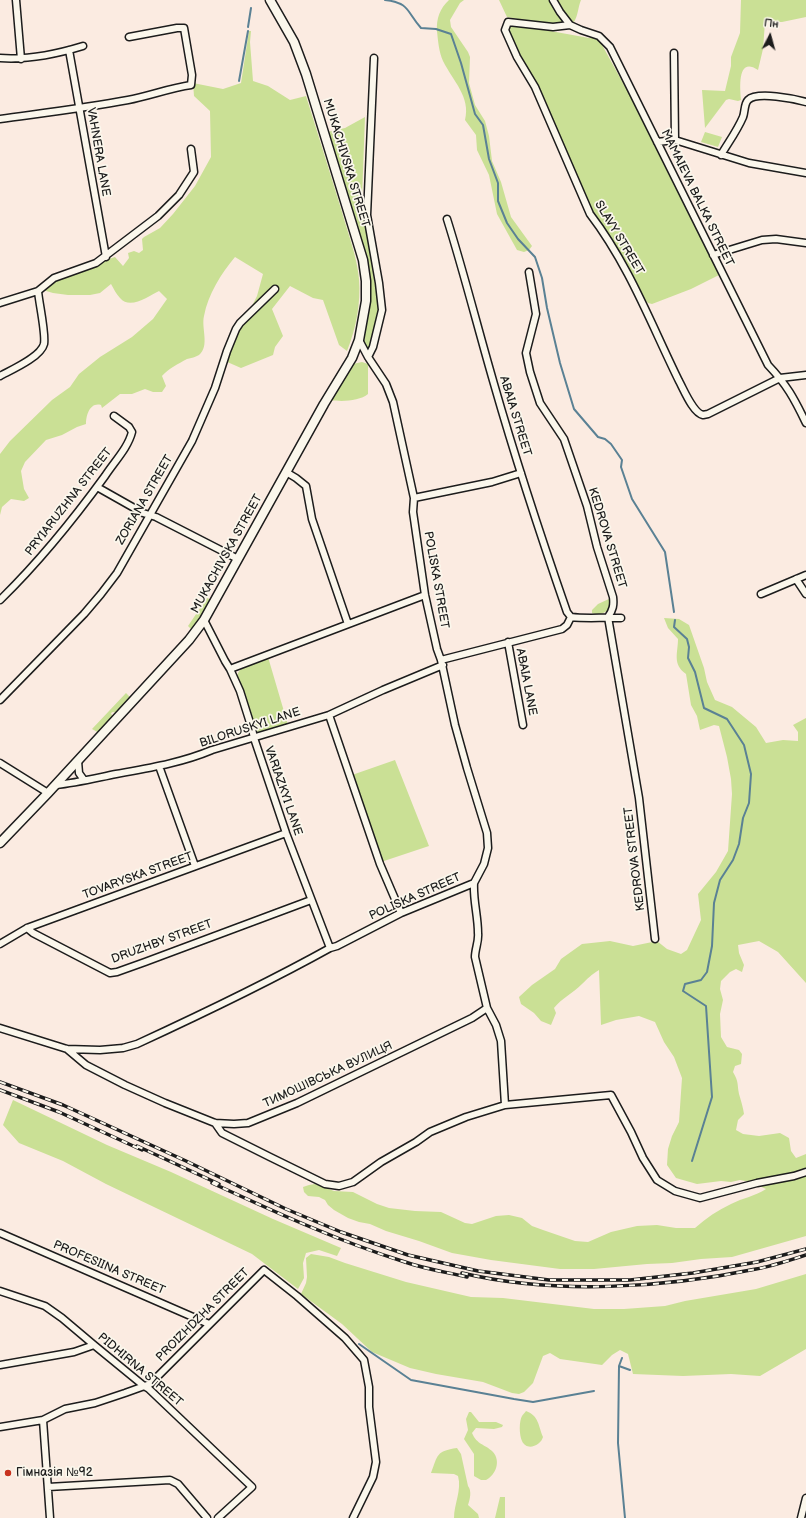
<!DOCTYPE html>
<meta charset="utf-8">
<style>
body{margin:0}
#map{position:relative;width:806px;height:1518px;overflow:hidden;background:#fbebe1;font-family:"Balsamiq Sans",sans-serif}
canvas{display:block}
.north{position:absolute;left:750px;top:16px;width:40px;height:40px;-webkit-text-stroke:3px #fbf7ec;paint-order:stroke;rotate:6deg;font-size:11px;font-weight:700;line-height:16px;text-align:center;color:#1c1c1c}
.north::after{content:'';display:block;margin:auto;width:14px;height:18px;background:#1c1c1c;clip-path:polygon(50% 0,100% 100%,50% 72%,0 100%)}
</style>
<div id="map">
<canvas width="806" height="1518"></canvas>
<div class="north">Пн</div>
</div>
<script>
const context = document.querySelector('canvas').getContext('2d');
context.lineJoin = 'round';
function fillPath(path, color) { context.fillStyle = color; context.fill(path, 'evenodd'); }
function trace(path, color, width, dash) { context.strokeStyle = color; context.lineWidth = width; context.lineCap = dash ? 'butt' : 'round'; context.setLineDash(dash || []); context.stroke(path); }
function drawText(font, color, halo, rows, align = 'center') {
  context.font = font + ' "Balsamiq Sans",sans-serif'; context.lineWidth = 3.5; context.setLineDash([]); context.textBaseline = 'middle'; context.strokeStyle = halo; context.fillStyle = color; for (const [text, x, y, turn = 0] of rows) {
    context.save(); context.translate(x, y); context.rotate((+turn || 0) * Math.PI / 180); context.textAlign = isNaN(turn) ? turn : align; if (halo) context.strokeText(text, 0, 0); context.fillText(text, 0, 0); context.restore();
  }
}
fillPath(new Path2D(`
 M449,0H464L460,3L450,20L451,27L468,52L470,57L469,83L475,105L485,121L489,136L492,161L501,182L511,217L532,246L529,250L524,252L517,250L497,214L489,175L477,150L476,135L465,120C471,97 453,81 443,61C439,52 438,41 437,31C436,19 440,8 449,0Z
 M499,0H550L564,23L553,25L507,17Z
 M557,0H581C578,7 578,16 574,22H570Z
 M741,0H806V17L782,22H765L763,49L758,70C737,56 740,88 741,100L738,101L729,99L726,100L705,128L702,90L725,91L731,66V57L740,33Z
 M512,24L589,38H596L601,43L629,94L719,275L691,289L652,304L648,303L643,298L627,265L605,230L592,213L578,177L537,86L518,55L508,29Z
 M249,31H251L250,42L253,81L268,86L290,100L306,96C318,134 330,173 342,212C348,234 357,256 359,279C361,303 356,329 347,351L339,345L323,300L313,298L290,286L272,309L283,336L275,347L273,355L241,368L225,361L238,330L247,320L249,312L257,296L263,274L235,257C221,274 208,294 204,316C201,328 210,346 199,355C196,357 191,358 187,359C178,364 169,368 162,376L166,386L162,392H153L145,389L132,394H120L102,408L101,405C90,402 86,415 86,424L77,427L62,435L46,440L25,462L21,471L24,489L29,498L24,501L11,499L2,507L0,515V454L10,441L52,400L70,387L79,374L100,357L132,337L153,319L167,299L159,291C149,296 130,310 120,298C116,294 114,289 111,284L100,293L90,295H68L53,293L43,290L55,280L98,266L106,260L115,257L123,266L129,258L128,253L134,251L139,253L143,250L142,239L144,237L160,228L173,214L195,186L211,157L210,111L194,96L193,83L223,89L241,83Z
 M365,117L362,198L379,311L375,336L368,350L365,344L364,337L369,301L366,259L358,228L327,132L345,128Z
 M705,132L722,137L718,147L701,142Z
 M362,362L368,364V394C360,401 341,402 331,400L353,364Z
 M207,598L212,600L193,629H191L188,626Z
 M611,598V607C606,613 599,616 592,613V610L598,604Z
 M664,618L679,619L689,625L704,668L707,682L715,700L732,707L756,727L766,743L783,740L798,741V732L793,725L806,718V983L778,952L759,941L738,945L739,953L744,965L742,972L736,969L730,972L721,981L720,989L723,1000L720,1014L721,1037L727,1047L739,1050L742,1054L741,1064L735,1066L733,1072C739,1082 737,1084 739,1094C741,1101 743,1107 744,1114L738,1120L736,1130L743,1134L759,1136L780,1133L789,1138L791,1151L796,1158L806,1154V1236L732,1257L701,1259L672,1263L647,1264L594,1269H560L491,1260L452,1253L419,1241L386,1231L370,1224L359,1222L348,1218L334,1210L328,1205L325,1200L319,1197L308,1196L304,1192L303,1187L309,1185L315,1184L334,1191L353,1192L377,1204L389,1208L415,1211L441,1212L465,1223L472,1224L496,1216L509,1215L522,1218L532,1226L543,1230L575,1241L588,1242L611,1232L637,1226L657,1225L676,1228H695C706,1218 718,1210 731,1204C743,1198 755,1196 766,1189L751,1182L740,1180L731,1182L721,1181L697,1184L676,1178L667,1165L668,1149L672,1136L679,1122L682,1078L674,1057L664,1042L655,1022L639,1016L616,1020L601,1025L599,970C591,975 588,978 582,984C573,993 562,998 554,1008L556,1013L551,1025L541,1021L534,1013L521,1004L519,997L532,985L555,969L561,959L582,944L610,941L633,946L657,941L667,949L681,954L687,950L701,920L698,894L716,872L728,851L732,794L731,779L727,757L719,726L714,725L700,730L697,716L691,705L686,674C672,664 678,653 678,639L668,628Z
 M268,657L288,725L257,734L255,732L237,678C237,665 258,661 268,657Z
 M126,693L131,698L117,713L113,712L111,713L113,718L99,733L92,729Z
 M395,760L429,846L381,862L352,775Z
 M13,1100L107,1145L171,1172L273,1219L341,1248L337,1256L319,1250L306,1253L303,1263L304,1278L298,1289L252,1254L106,1184L63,1161L19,1143L3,1125Z
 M311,1254L329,1257L345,1263L406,1282L471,1297L503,1298L594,1309H624L665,1306L685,1301L756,1289L806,1274V1349L760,1376L731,1374L683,1376L633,1374L628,1354L620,1350L612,1355L602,1365L560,1359L550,1353L543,1356L533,1383L524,1392L519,1394L512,1393L483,1382L436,1374L410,1368L372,1352L342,1324L301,1294L306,1283L307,1277L306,1258Z
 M526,1411C539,1416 538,1425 543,1437C541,1445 527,1452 522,1441C519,1435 519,1421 522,1416C523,1414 525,1413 526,1411Z
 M469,1412H471L479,1422H496L503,1425L502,1427L494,1429L476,1428L472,1433C477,1445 485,1444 493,1452C501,1461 496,1475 486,1480H481L474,1476V1454L464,1439L468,1430L466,1419Z
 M457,1448L461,1454L468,1486C472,1491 470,1499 468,1505L478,1514L479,1518H454C454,1504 462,1490 458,1476L454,1474L431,1473C438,1455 436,1451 457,1448Z
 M500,1497H505V1518H495Z`), '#cae095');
trace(new Path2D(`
 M385,0C410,3 406,11 421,28L436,29L451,34L461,63L475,114L483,125L489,159L498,183V201L507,223L518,239L535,257L542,278L547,308L560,363L574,409L598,437L605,439L611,444L622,460L621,467L632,499L665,552L674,612
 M248,27L251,8
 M239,81L248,31
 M675,620L674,627L687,639L689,647L688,658L695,672L704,708L727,719L744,745L751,774L749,803L743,818L739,844L733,860L720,880L714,903L712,946L707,972L701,980L685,984L683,991L706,1006L712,1097L692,1161
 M359,1344L411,1380L514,1399L533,1402L594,1391
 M622,1358L619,1366L618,1443L625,1518
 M619,1366L630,1370`), '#5a8194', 2);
const minor = new Path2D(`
 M16,0L21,59
 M553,0L560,12L570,25L581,30L599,36L610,47L768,365C787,385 794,398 806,423
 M570,25L553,27L508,22L505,30L517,57L535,87L590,214C629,265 651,324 679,381C684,390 693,413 703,415L708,414L780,378L806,375
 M69,50L106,257
 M674,53L675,140
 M0,58C27,60 57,54 83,46
 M0,119C43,113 85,108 128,100C149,96 170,88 191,85L192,75L184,28H177L129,37
 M657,142L675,140L749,163L806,173
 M721,155C728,143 737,131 743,117C745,112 744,104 748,100C757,91 795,99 806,102
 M447,219C464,273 478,329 494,384C516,461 541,537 567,612L571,617
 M713,255L762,240L776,239L806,243
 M529,272L536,314L526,353L530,372L540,403L564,439L587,506L597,547L613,597C614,605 613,610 608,617L639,798L655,939
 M0,303L38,291L54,278L96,263L158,216L179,195L194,172L191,149
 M368,357L373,347L382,310L379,283L367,215L374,58
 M0,376C11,370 41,357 44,344C46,334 39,303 38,291
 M286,472L296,478L306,486L312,519L348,624
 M97,487L143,513L156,517L238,559
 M414,498L492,482L521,473
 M796,579L806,594
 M761,594L806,575
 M0,600C39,562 73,520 105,476C114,462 128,448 132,432L129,427L114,416
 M204,620L225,661L230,669L240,691L252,729L254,738L286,833L330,948
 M508,642L523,725
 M441,660L562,629L567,625L571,617C587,619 604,617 621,618
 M230,669L425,595
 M0,700L84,614L101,594L117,573L192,441L215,388L227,351L236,329L240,323L275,289
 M329,715L380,864L401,913
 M78,761L79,773L84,780
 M0,763L48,793
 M159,766L195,866
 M56,785C76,783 96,778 116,774C149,768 181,763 212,750L329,715L383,690L443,665
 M474,883C473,900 478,916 478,933C479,941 475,949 475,957L487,1008L496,1025L501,1041L505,1105
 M27,928L33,933L110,973L117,972L145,962L311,900
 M0,944L27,928L286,833
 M0,1028L67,1049L100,1050L123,1048L137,1044C202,1014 267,983 330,948L337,946L401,913L474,883L484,864L488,848L487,833L467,768L455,725L441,660L437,649L425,595L413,512L414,498L393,402L386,384L368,357L359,340
 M67,1049L86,1065L125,1085L165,1103L215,1123L234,1124L248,1123L297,1103L472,1018L487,1008
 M215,1123L222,1133L270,1157L325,1184L339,1186L353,1182L381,1162L416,1142L430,1132L466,1117L505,1105L611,1095L631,1132L643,1158L657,1180L675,1191L700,1198L757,1183L794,1176L806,1172
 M0,1233L209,1324
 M0,1291L45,1306L62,1318L94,1345L144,1386L149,1389L252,1487L218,1518
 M0,1365L74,1352L94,1345
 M43,1420L50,1518
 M0,1427L43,1420L65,1409L95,1403L125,1393L150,1384L264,1270L297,1296L345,1338L364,1360L369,1387V1407L376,1462L373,1477L353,1518
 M48,1487L170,1480L178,1484L207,1518
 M801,1518L806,1498`);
const tertiary = new Path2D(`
 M0,843L48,793L189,640L204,620L324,404L352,358L359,340L366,301V281L363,260L306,74L294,42L270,0`);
trace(minor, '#1c1c1c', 9);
trace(tertiary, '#1c1c1c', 11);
trace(minor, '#fbf7ec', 6);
trace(tertiary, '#fbf7ec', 8);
const rail = new Path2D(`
 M0,1082L63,1105L186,1161L286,1209L341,1232L408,1255L478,1271L549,1280H630L693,1273L757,1262L806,1249
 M0,1090L59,1112L142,1150
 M137,1146L219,1184
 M212,1183C275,1212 338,1241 405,1262C425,1269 446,1272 467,1277
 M462,1273C555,1295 664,1288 756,1269C773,1266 790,1260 806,1255`);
trace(rail, '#1c1c1c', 3.5);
trace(rail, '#fbf7ec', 2, [6]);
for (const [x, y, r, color] of [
 [8,1473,4,"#c8321e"]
]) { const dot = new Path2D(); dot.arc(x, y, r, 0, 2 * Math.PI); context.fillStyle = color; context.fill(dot); trace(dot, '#fbf7ec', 1.5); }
drawText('12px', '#1c1c1c', '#fbf7ec', [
 ["VAHNERA LANE",98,152,80],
 ["MUKACHIVSKA STREET",346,163,73],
 ["MAMAIEVA BALKA STREET",697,198,64],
 ["SLAVY STREET",619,238,59],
 ["ABAIA STREET",515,416,73],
 ["ZORIANA STREET",145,500,-60],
 ["PRYIARUZHNA STREET",69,502,-52],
 ["KEDROVA STREET",607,538,73],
 ["MUKACHIVSKA STREET",227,554,-61],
 ["POLISKA STREET",436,580,80],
 ["ABAIA LANE",526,682,79],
 ["BILORUSKYI LANE",250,728,-18],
 ["VARIAZKYI LANE",283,791,71],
 ["KEDROVA STREET",635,859,-97],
 ["TOVARYSKA STREET",138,876,-20],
 ["POLISKA STREET",415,897,-24],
 ["DRUZHBY STREET",162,942,-20],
 ["ТИМОШІВСЬКА ВУЛИЦЯ",328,1075,-25],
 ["PROFESIINA STREET",109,1268,23],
 ["PROIZHDZHA STREET",203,1315,-45],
 ["PIDHIRNA STREET",140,1370,40]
]);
drawText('12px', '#1c1c1c', '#fbf7ec', [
 ["Гімназія №92",16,1473]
], 'left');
</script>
